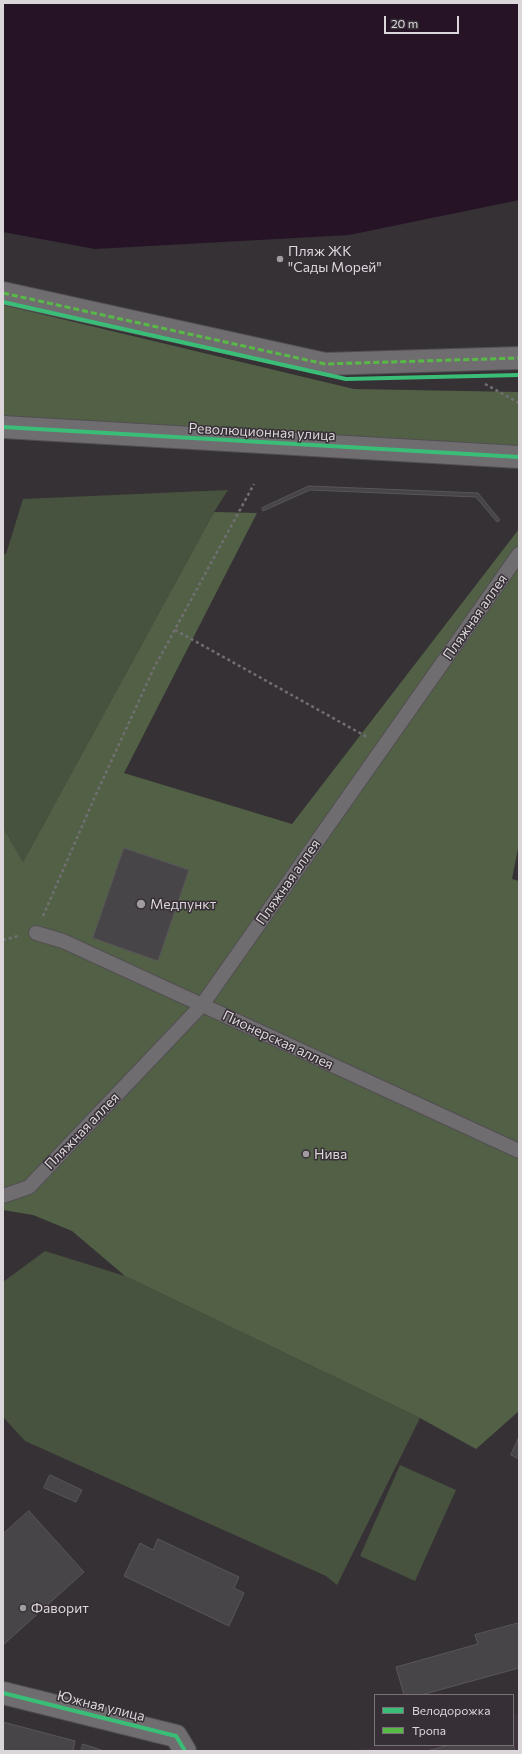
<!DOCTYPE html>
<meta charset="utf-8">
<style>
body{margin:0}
#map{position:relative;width:522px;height:1754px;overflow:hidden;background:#353135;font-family:Commissioner,sans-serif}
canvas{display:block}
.frame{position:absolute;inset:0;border:4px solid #dbd6da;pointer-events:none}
.legend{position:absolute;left:374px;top:1694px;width:140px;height:52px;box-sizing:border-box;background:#372f36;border:1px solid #797278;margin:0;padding:5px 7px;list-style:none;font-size:12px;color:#dbd6da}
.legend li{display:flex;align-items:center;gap:8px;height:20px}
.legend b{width:20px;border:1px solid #797278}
.scale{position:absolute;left:384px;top:16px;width:75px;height:18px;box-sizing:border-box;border:2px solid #dbd6da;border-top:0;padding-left:5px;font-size:12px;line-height:14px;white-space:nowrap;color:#dbd6da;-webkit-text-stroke:3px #372f36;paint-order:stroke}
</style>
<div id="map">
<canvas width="522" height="1754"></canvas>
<div class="frame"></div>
<ul class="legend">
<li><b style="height:5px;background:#3abd76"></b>Велодорожка</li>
<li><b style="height:5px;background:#58b947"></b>Тропа</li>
</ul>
<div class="scale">20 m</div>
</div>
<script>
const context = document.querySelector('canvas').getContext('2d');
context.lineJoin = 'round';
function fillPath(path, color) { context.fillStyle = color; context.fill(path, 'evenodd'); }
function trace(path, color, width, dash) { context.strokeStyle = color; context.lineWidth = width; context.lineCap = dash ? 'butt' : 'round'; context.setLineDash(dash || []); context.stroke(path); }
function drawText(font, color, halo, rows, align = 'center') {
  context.font = font + ' Commissioner,sans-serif'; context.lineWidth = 3; context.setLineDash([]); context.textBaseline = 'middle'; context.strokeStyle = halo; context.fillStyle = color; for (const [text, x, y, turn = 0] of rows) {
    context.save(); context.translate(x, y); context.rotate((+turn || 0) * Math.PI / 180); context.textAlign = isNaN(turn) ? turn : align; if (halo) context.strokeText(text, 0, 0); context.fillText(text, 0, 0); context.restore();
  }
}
fillPath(new Path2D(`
 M519,1714V1751H355L382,1745H513V1715Z`), '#3f333e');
fillPath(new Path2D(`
 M228,490L214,512L23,862L3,827V554H6L23,499Z
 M45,1251L125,1276L420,1418L337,1585L326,1576L25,1441L3,1417V1282Z
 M400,1465L456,1490L415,1581L360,1556Z`), '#48533f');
fillPath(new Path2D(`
 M3,305L354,389L519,392V449L3,418Z
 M214,512L257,513L124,773L292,824L519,529V843L512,879L519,881V1411L476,1449L420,1418L125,1276L72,1231L33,1215L3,1210V827L23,862Z`), '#526046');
fillPath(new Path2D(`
 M3,3H519V200L349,235L95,249L3,232Z`), '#261326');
const building = new Path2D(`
 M309,486L478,493L500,520L497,522L476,497L310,490L263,511L262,508Z
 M124,848L189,870L158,961L93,938Z
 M519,1437V1459L511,1455Z
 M50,1475L82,1490L76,1502L44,1488Z
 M29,1511L84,1572L3,1645V1534Z
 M158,1539L239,1577L234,1588L244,1593L229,1626L124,1576L140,1543L153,1550Z
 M519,1623V1668L421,1695H404L396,1667L478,1644L475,1635Z
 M3,1722L75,1741L73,1751H3Z
 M83,1744L104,1751H81Z
 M513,1744L515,1751H427L449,1745Z`);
fillPath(building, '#484548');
trace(building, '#595659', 1);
const service = new Path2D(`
 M36,933L63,941L519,1151
 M3,1196L29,1187L202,1005L519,554`);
const pedestrian = new Path2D(`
 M3,293L325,364L519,358`);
const minor = new Path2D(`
 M3,427L519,457
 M3,1693L176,1736L185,1751`);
trace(service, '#524f52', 16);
trace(pedestrian, '#524f52', 24);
trace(minor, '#524f52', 24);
trace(new Path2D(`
 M485,384L519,403
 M175,630L367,737
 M43,916L93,801L154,668L254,484
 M3,940L18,936`), '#726f72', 2.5, [3, 3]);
trace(service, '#706d70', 14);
trace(pedestrian, '#706d70', 22);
trace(minor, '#706d70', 22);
trace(new Path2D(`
 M3,293L325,364L519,358`), '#58b947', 3, [6, 3]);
trace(new Path2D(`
 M3,302L346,379L519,375
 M3,427L519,457
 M3,1693L176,1736L185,1751`), '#3abd76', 4);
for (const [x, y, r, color] of [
 [280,259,4,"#a19ca0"],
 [141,904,5,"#a19ca0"],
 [306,1154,4,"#a19ca0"],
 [23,1608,4,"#a19ca0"]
]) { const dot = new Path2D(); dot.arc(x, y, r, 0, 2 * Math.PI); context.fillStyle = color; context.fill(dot); trace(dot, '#372f36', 1.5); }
drawText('14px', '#dbd6da', '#372f36', [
 ["Пляж ЖК",288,251],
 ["\"Сады Морей\"",288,267],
 ["Медпункт",150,904],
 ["Нива",314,1154],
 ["Фаворит",31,1608]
], 'left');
drawText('14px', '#dbd6da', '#372f36', [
 ["Революционная улица",262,432,3],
 ["Пляжная аллея",475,617,-55],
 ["Пляжная аллея",288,882,-55],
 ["Пионерская аллея",278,1040,25],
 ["Пляжная аллея",82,1131,-46],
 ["Южная улица",101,1706,14]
]);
</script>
